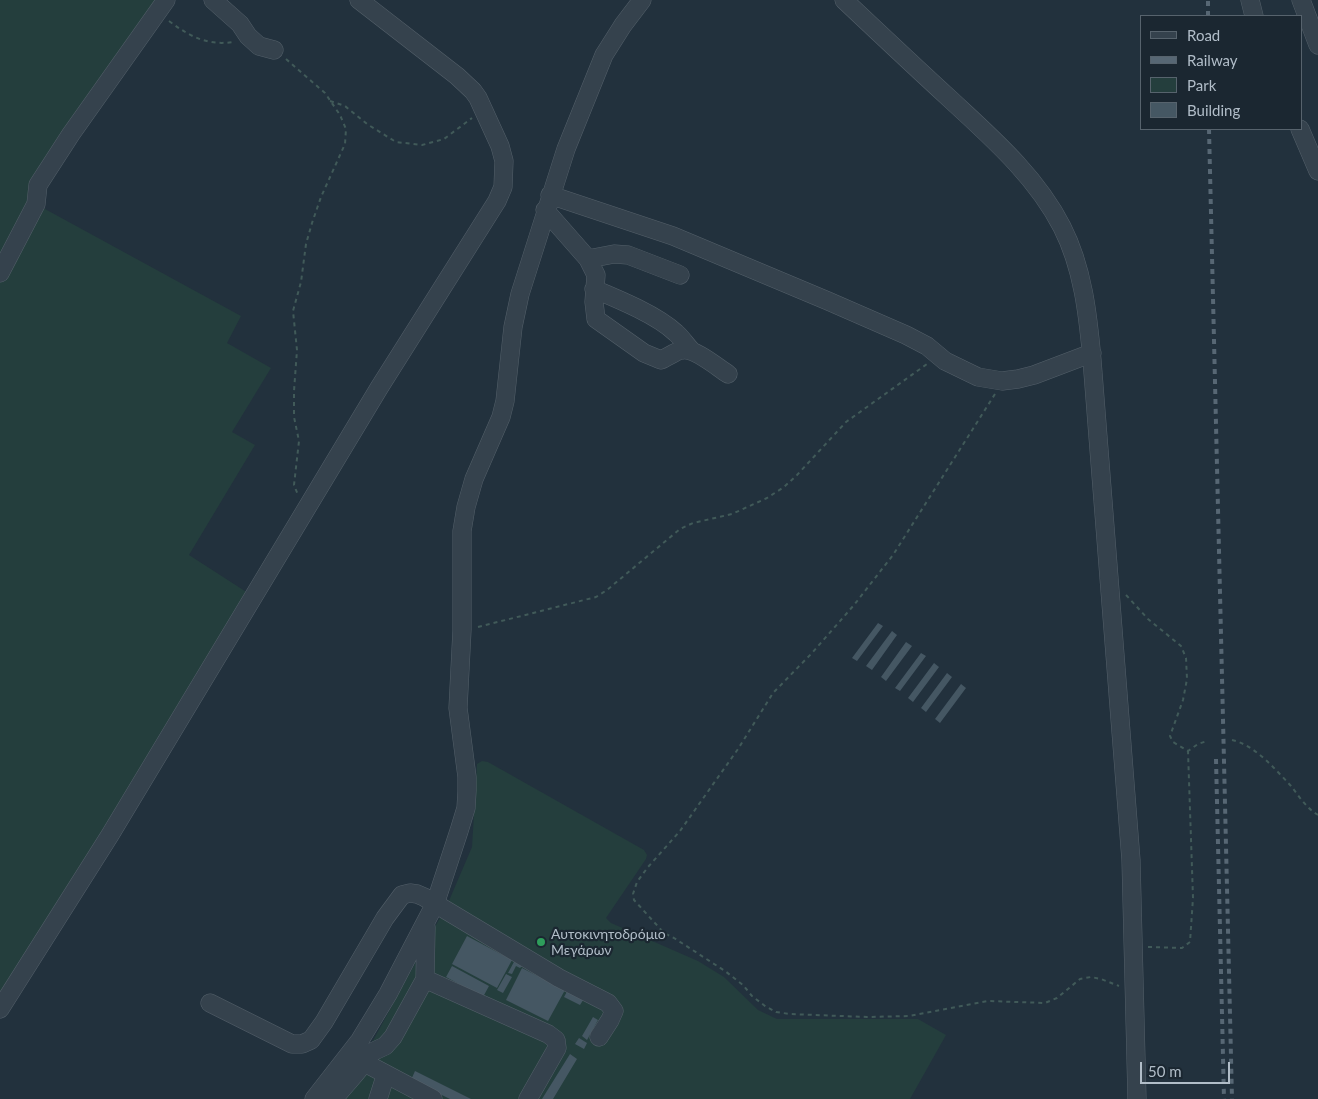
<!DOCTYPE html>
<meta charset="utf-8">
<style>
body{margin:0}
#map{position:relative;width:1318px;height:1099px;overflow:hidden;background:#22313d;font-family:Lato,sans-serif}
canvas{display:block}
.legend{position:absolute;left:1140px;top:15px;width:162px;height:115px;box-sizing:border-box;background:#1b2731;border:1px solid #57636d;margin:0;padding:6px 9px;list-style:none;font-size:15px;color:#b1bdc8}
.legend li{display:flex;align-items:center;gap:10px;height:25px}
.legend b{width:25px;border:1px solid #57636d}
.scale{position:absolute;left:1140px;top:1062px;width:90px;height:22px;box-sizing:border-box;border:2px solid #b1bdc8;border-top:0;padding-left:6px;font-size:15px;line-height:18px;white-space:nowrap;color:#b1bdc8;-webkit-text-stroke:4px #1b2731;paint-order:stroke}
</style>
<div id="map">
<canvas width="1318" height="1099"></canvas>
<ul class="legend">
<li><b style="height:6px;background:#35424d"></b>Road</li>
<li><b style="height:6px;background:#576774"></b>Railway</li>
<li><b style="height:14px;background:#243e3d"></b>Park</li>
<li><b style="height:14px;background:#455763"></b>Building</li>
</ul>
<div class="scale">50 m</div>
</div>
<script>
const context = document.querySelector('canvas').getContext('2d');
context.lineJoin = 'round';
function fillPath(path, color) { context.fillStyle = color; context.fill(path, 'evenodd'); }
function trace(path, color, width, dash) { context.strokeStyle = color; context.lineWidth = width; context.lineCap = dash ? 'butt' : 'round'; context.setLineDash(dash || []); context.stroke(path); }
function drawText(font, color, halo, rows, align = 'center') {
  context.font = font + ' Lato,sans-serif'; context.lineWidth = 4.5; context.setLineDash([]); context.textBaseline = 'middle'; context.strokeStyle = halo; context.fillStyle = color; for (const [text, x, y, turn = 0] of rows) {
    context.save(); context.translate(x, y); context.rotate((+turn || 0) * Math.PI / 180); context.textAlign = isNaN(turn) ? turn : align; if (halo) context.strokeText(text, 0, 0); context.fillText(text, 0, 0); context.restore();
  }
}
fillPath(new Path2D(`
 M0,0H161L32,201L45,209L241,316L227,343L271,368L232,432L255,445L189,555L251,595L0,1004Z
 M482,761L488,762L644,850L647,855L646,859L606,918L611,923L698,961L724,977L758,1010L777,1019H918L946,1035L910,1099H339L375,1037L448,903L472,847L477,764Z`), '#243e3d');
fillPath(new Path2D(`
 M878,623L883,626L857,661L852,658Z
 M892,631L897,635L872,670L866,666Z
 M906,642L912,646L886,681L881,677Z
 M921,653L926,656L900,691L895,688Z
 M934,663L939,667L913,702L908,698Z
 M947,673L952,677L926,712L921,708Z
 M961,684L966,688L940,723L935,719Z
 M467,936L512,960L497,988L452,964Z
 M515,960L523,965L520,968L516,966L512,974L508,973Z
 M452,966L489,986L483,997L446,977Z
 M522,968L565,990L548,1021L506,1000Z
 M506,974L512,977L503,993L497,990Z
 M569,988L585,997L580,1005L564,997Z
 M593,1017L598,1020L587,1040L582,1036Z
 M579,1038L587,1043L584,1049L575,1044Z
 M570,1054L577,1059L553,1099H542Z
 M415,1071L471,1099H450L411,1080Z`), '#455763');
const minor = new Path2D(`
 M213,0L240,24L248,36L259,46L274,50
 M844,0C879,33 914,66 950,99C991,137 1036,176 1062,227C1083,268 1088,315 1092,360L1131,860L1137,1099
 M1250,0L1254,16
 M1301,0L1318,45
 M1300,129L1318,171
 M550,195L673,236L828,301L906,335L927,346L945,361L978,377L1002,381L1018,379L1034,375L1092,353
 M545,210L588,259L596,275L594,302L596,319L644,353L661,360C666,358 678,350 682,350C695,348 717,367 728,374
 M588,259L614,254L628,255L680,275
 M0,273L36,204L38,185L71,134L166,0
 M594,289C618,299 657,315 676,333C682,338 686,345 691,350
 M425,979L548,1034L556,1040L557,1048L528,1099
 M210,1003L292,1044H302L311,1040L324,1022L385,918L402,895L410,893L417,894L424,897L559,978L608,1003L614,1011L610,1020L599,1037
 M0,1009L110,835L379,388L497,201L503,187L504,161L500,146L478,98L473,91L457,76L359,0
 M365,1063L433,1099
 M314,1099L360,1040L388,994L435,904L459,831L466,808L467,791V777L458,708L462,630V531L466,507L474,479L501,417L505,401L513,327L520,294L566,149L604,55L623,25L642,0
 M334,1099C345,1084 362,1069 370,1053L385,1046L393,1037L425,979L426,927
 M378,1099L386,1074`);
trace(minor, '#54606a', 19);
trace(new Path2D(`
 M169,21C189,36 207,46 233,42
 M286,59L325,93L340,115L346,129L345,144L321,197L312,223L306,244L301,282L293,311L297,350L294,391V417L299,441L294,485L298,495
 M330,101L345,106L367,124L396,142L422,145L444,139L472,118
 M995,394L893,555L854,605L812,653L773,693L738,749L680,831L648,867L637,882L633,894L634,900L664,933L674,938L725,971L743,985L752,996L765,1006L776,1012L790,1014L867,1017L909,1016L988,1001L1045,1003L1057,998L1080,979L1091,977L1101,979L1119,986
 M1126,595L1148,619L1181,646L1186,658L1187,679L1183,700L1170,736L1173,742L1188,751L1198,744L1207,741
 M478,627L596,597L607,590L680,529L693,523L732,514L767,498L784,487L797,475L846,422L927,364
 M1232,740C1255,745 1275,769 1291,786C1299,796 1306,808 1318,815
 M1148,947L1182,948L1190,942L1193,898L1188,751`), '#415a59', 2, [4, 4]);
trace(minor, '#35424d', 18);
trace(new Path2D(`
 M1208,16V0
 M1209,129L1232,1099
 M1216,759L1224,1099`), '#576774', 4, [5, 5]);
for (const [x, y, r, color] of [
 [541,942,5,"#2e9e5b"]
]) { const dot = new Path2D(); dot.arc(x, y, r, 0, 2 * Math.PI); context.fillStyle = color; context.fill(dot); trace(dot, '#1b2731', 2); }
drawText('14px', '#b1bdc8', '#1b2731', [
 ["Αυτοκινητοδρόμιο",551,934],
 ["Μεγάρων",551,950]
], 'left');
</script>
